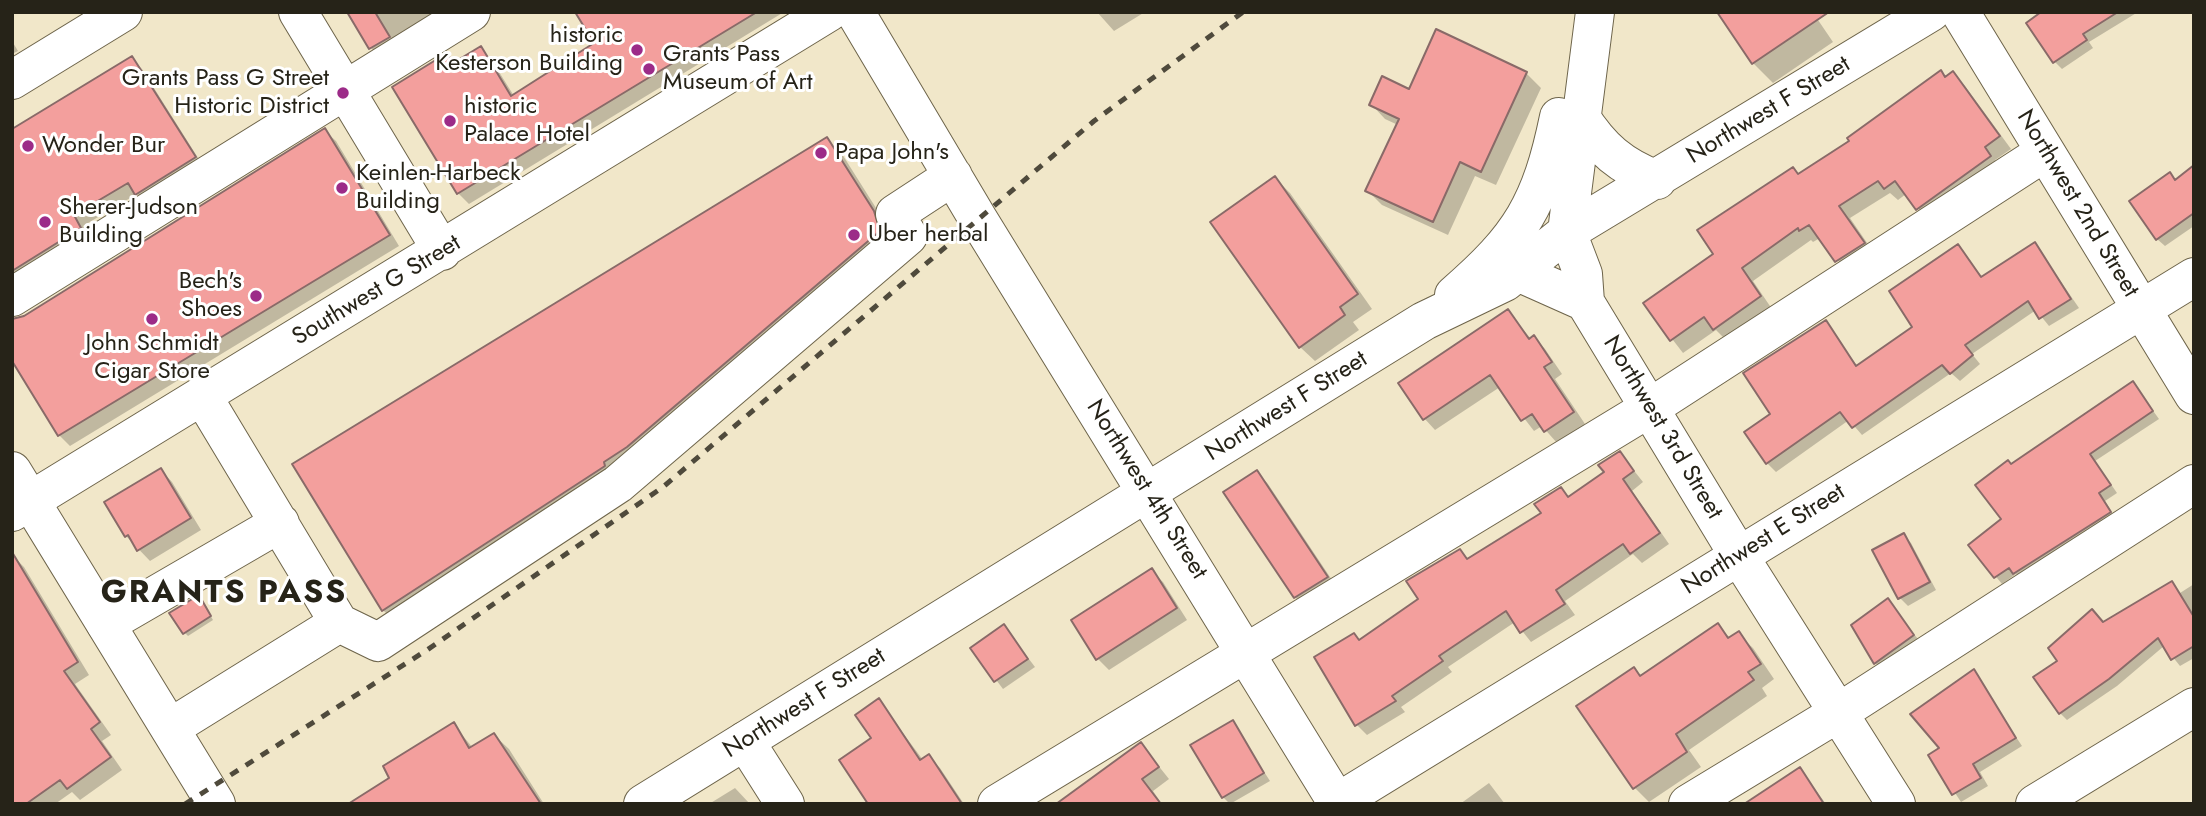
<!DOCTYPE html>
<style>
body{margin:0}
#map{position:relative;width:2206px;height:816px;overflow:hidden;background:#f1e7c9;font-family:Jost,sans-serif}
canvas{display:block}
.frame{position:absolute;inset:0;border:14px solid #262318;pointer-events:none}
</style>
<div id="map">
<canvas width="2206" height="816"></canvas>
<div class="frame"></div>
</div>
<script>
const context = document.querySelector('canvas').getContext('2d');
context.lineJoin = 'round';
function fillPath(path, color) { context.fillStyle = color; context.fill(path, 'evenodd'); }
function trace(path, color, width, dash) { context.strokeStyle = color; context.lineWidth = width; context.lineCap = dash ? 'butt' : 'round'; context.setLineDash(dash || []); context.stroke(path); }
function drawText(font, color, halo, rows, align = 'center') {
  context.font = font + ' Jost,sans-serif'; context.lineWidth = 6; context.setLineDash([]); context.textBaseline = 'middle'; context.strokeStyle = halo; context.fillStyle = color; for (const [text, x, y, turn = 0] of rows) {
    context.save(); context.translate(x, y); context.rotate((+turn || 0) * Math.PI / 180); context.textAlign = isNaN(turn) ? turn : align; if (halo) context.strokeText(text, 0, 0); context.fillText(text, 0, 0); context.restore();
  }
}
fillPath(new Path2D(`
 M349,12H435L382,59L371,48Z
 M577,12H784L469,204L458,193L447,55L455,63L481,48L491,59L514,96L596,44Z
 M1097,12H1145L1114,31Z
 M1719,12H1830L1818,20L1833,42L1773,83L1753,63Z
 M2051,12H2138L2089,42L2093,48L2062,69L2055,62Z
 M12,41L18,51L12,54Z
 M131,58L142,69L205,169L147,204L137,194L83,226L91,239L12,291V131Z
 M1941,72L1946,78L1953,74L1965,86L2011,149L1995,160L2002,169L1929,221L1906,194L1898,200L1890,193L1850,218L1876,256L1848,273L1820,238L1813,242L1811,240L1753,281L1772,309L1727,341L1716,330L1683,353L1645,304L1716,254L1799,175L1852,142Z
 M1526,73L1541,88L1496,185L1475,176L1448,235L1382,205L1367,190L1398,125L1385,119L1371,104L1410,91Z
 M325,131L336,141L399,246L70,446L59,435L24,317Z
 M827,140L842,154L888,227L894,247L619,481L398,625L383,610Z
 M2194,167V226L2165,246L2157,239L2176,181Z
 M1275,178L1290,193L1372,309L1353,322L1359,330L1315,361L1300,347Z
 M2035,244L2079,308L2049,326L2036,310L1972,354L1980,364L1960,381L1951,373L1862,435L1849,420L1776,472L1767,463L1746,433L1772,415L1825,322L1858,367L1914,327L1958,246L1983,278Z
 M1508,311L1531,339L1534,337L1545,349L1562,374L1555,379L1585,424L1557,443L1542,426L1534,431L1500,387L1435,430L1424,418Z
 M2133,383L2159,419L2095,461L2117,493L2105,501L2116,519L2022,580L2016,574L2002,584L1970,545L2003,519L2012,466Z
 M1620,453L1643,482L1632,491L1669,544L1642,563L1633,554L1565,601L1575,615L1531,642L1515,622L1448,667L1452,672L1401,707L1405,712L1367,735L1357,725L1354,635L1360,641L1420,600L1459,551L1469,560L1606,473Z
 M161,470L172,482L201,530L150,561L126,536Z
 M1257,472L1268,484L1338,589L1306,609L1295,597Z
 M1903,535L1911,543L1936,590L1908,606L1900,598Z
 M12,555L24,567L89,675L75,684L111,735L102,741L122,770L80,800L72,792L55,804H12Z
 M1151,571L1163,582L1187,620L1109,670L1098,659Z
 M2172,583L2180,593L2194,584V658L2180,666L2164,646L2117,686L2067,720L2060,713L2059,661L2104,624Z
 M202,601L213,620L188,636L184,632Z
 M1888,601L1921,643L1883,670L1875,663Z
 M1718,625L1731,639L1738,634L1753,648L1774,679L1762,688L1767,696L1689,750L1701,767L1649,802L1635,788L1633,669L1642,677Z
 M1004,626L1035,667L1003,689L972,648Z
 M1973,672L2022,746L1980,772L1988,786L1961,802L1930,755L1941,748Z
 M879,701L923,760L929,757L940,768L964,804H870Z
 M1232,722L1270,781L1230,804L1223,797Z
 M453,724L473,748L494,735L509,749L544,804H351L391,778Z
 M1141,744L1169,779L1153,791L1162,804H1056Z
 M1800,769L1826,804H1747Z
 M1489,783L1505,804H1460Z
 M735,788L750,804H709Z`), '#0003');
const building = new Path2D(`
 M347,12H375L390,37L369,49Z
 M575,12H757L457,194L392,87L447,53L453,63L481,46L511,96L594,43Z
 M1717,12H1829L1752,64Z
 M2041,12H2118L2083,34L2087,40L2053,63L2026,23Z
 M1436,29L1527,72L1481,172L1460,162L1433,222L1365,191L1399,119L1369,105L1382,76L1409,89Z
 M132,56L196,157L135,195L128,183L74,215L81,228L12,271V129Z
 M1941,70L1945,77L1953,71L2000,136L1985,147L1991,156L1916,210L1895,181L1884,189L1878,181L1839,206L1865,243L1835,262L1809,225L1799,231L1798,228L1742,268L1761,296L1713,330L1704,317L1670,341L1643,303L1713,254L1697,230L1793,167L1798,174L1849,141L1847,138Z
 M325,128L390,235L58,436L12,361V319L24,316Z
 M827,137L874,211L880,231L627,447L604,462L605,466L382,611L292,464Z
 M2194,165V213L2156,240L2129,201L2170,172L2175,180Z
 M1275,176L1358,294L1340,307L1345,315L1299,348L1210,222Z
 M2035,242L2071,299L2039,319L2028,301L1965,345L1973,355L1950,374L1942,365L1852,428L1840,412L1766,464L1744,432L1770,414L1743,373L1826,320L1856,366L1912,327L1889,291L1958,244L1981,277Z
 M1508,309L1529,339L1534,335L1552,362L1544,367L1574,412L1544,432L1532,414L1521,421L1490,375L1423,420L1398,383Z
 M2133,381L2153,411L2090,454L2111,485L2099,493L2111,512L2013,574L2009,568L1994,578L1968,545L2001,519L1975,485L2008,460L2011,464Z
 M1620,451L1634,471L1623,479L1660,533L1630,554L1623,544L1556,590L1565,604L1520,633L1506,611L1439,656L1443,661L1392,696L1396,701L1355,726L1314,657L1354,633L1359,640L1418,599L1406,581L1460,549L1467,559L1541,513L1534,504L1561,487L1568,497L1604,472L1598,465Z
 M161,468L191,518L137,551L128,535L125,537L104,502Z
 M1257,470L1328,577L1294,598L1223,492Z
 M1904,533L1930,582L1898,599L1872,550Z
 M12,552L78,662L64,671L100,722L91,729L111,757L67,789L60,780L26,804H12Z
 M1152,568L1177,608L1096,660L1071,620Z
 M2172,581L2194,617V646L2171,660L2158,638L2109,679L2059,714L2033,677L2057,661L2048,648L2092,609L2103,622Z
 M199,595L211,616L183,634L169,613Z
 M1888,598L1914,635L1874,664L1851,625Z
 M1718,623L1728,638L1739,631L1761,664L1748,672L1754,680L1676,734L1687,752L1633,789L1576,706L1634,667L1640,676Z
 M1004,624L1028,659L994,682L970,648Z
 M1974,669L2016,738L1973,764L1981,778L1952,795L1928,755L1939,748L1910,714Z
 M879,698L920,760L929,754L962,804H868L839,760L871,738L855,715Z
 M1233,720L1264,773L1222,798L1190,745Z
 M454,722L469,748L494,733L541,804H348L389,778L383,766Z
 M1141,742L1159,767L1142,779L1161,804H1056Z
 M1800,767L1824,804H1744Z`);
fillPath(building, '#f39f9d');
trace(building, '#896a68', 2);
const minor = new Path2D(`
 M298,12L442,251
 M855,12L978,219L1338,804
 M1960,12L2194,395
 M12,80L123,12
 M12,297L471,12
 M12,512L829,12
 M339,623L378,642L618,484L908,236L895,214L953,176
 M106,624L280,523
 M170,728L339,623L203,397
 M745,741L785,804
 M997,804L1651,407L2045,152
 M1688,804L1838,713L2194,484
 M1896,804L1739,556L2194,277
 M2035,804L2194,707`);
const major = new Path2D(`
 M1580,116C1601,149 1621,166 1657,180
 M1520,273L1585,302
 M1454,295C1521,237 1541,204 1559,117
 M643,804L1424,321L1505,282L1567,232L1931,12
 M1335,804L1739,556L1585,302L1583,274L1567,232L1595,12`);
const highway = new Path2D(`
 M12,471L216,804`);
trace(minor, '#6d644a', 40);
trace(major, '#6d644a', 40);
trace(highway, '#6d644a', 40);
trace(minor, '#fff', 38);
trace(major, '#fff', 38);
trace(highway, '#fff', 38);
trace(new Path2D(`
 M185,804L427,650L663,487L1094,121L1243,12`), '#4f4a3c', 5, [9, 9]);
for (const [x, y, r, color] of [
 [637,50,7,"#9c2b88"],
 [649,69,7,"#9c2b88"],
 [343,93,7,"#9c2b88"],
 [450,121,7,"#9c2b88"],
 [28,146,7,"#9c2b88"],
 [821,153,7,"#9c2b88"],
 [342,188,7,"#9c2b88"],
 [45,222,7,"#9c2b88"],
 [854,235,7,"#9c2b88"],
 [256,296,7,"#9c2b88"],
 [152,319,7,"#9c2b88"]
]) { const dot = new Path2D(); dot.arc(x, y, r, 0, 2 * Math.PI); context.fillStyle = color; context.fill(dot); trace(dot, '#fff', 2.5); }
drawText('24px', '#262318', '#fff', [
 ["historic",623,36,"right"],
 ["Kesterson Building",623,64,"right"],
 ["Grants Pass",663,55],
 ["Museum of Art",663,83],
 ["Grants Pass G Street",329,79,"right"],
 ["Historic District",329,107,"right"],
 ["historic",464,107],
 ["Palace Hotel",464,135],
 ["Wonder Bur",42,146],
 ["Papa John's",835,153],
 ["Keinlen-Harbeck",356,174],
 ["Building",356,202],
 ["Sherer-Judson",59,208],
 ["Building",59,236],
 ["Uber herbal",868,235],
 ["Bech's",242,282,"right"],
 ["Shoes",242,310,"right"],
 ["John Schmidt",152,344,"center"],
 ["Cigar Store",152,372,"center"]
], 'left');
drawText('24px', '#262318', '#fff', [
 ["Northwest F Street",1769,111,-31],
 ["Northwest 2nd Street",2077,204,59],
 ["Southwest G Street",377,291,-31],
 ["Northwest F Street",1287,407,-32],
 ["Northwest 3rd Street",1662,428,59],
 ["Northwest 4th Street",1146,490,58],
 ["Northwest E Street",1764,540,-32],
 ["Northwest F Street",805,704,-32]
]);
context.letterSpacing = '2px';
drawText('bold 32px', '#262318', '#fff', [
 ["GRANTS PASS",224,594]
]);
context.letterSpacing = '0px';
</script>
